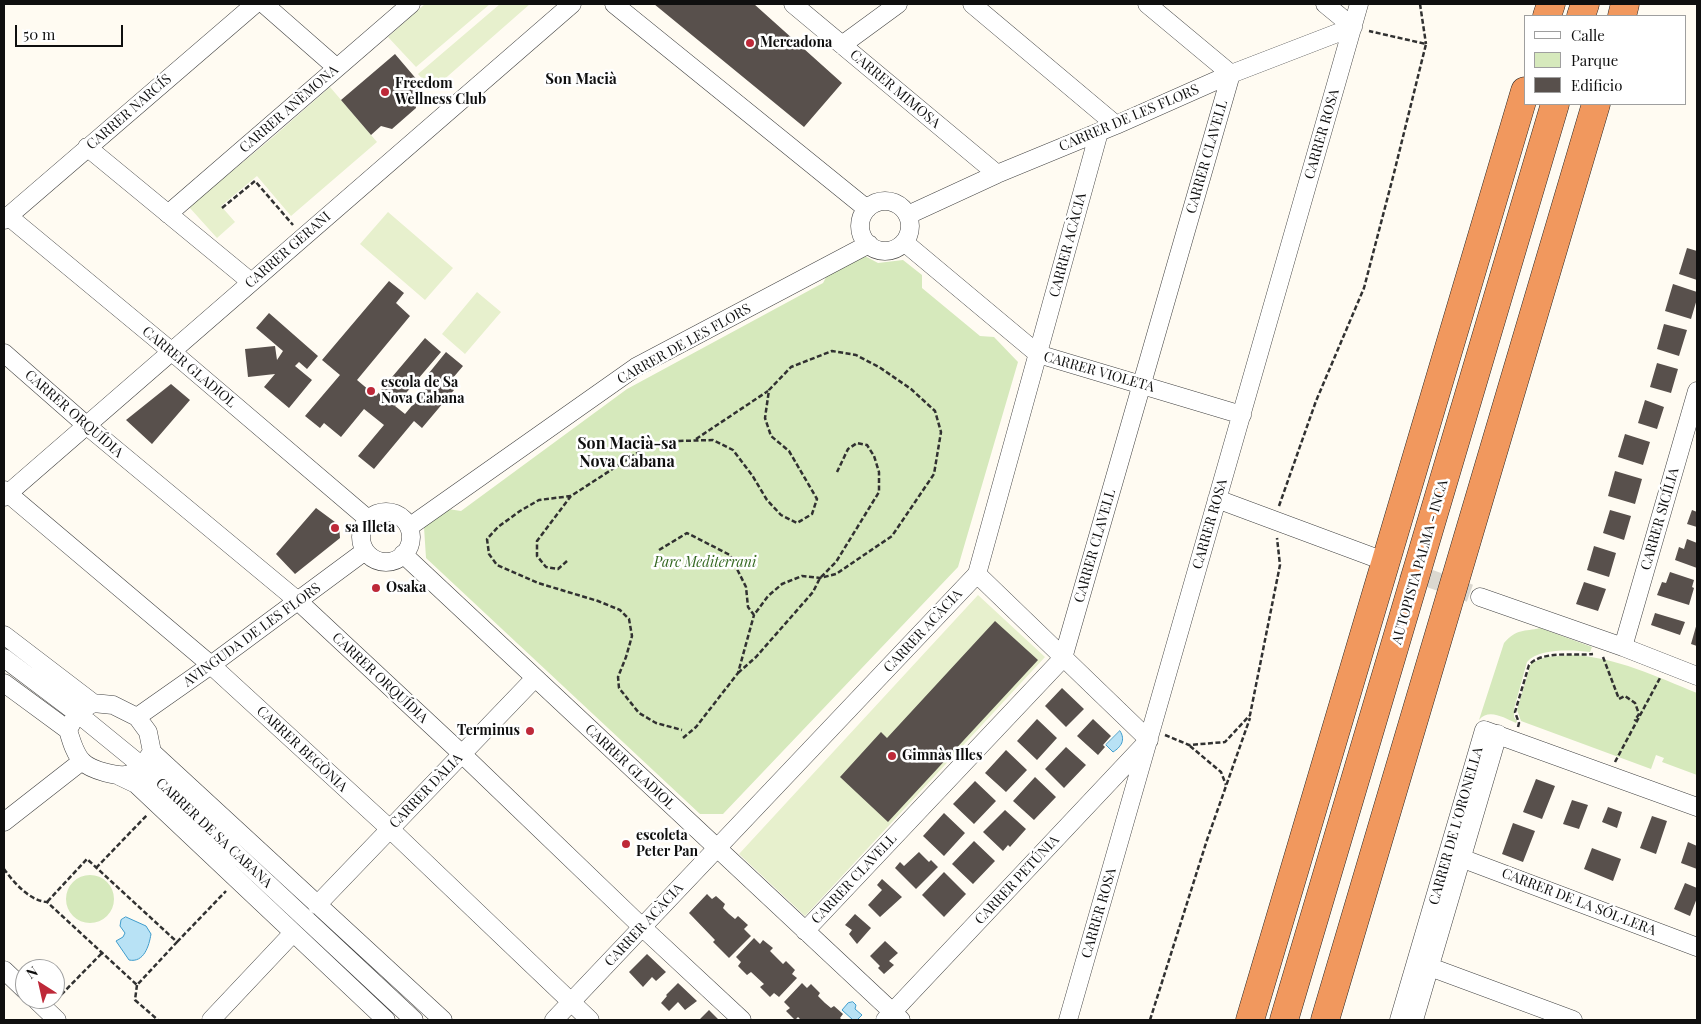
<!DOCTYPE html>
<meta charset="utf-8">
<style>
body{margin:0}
#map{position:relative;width:1701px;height:1024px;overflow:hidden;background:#fffbf2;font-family:"Playfair Display",serif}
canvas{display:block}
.frame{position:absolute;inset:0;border:5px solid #0f0f0f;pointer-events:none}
.legend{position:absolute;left:1524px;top:15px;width:162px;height:90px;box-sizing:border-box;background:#fff;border:1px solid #9f9f9f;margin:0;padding:6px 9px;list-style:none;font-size:15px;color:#0f0f0f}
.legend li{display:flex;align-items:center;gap:10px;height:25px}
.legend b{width:25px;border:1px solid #9f9f9f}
.north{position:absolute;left:15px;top:959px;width:50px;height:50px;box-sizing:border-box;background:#fff;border:1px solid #9f9f9f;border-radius:50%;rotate:325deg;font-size:14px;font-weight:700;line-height:20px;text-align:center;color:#0f0f0f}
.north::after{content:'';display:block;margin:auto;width:18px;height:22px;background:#be2939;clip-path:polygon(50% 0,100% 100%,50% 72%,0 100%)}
.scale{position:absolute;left:15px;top:25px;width:108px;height:22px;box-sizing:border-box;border:2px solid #0f0f0f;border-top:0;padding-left:6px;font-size:15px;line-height:18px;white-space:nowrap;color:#0f0f0f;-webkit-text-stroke:4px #fff;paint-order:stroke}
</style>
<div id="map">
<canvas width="1701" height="1024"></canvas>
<div class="frame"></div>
<ul class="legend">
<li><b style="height:6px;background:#fff"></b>Calle</li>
<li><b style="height:14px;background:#d6e9bc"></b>Parque</li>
<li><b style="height:14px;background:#58504c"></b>Edificio</li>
</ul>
<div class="north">N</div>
<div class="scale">50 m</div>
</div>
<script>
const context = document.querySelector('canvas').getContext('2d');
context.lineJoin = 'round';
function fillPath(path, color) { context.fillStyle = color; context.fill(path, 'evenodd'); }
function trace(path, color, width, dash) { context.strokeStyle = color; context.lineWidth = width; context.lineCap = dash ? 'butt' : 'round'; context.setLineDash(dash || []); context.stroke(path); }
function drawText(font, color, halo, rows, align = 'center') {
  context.font = font + ' "Playfair Display",serif'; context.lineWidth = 5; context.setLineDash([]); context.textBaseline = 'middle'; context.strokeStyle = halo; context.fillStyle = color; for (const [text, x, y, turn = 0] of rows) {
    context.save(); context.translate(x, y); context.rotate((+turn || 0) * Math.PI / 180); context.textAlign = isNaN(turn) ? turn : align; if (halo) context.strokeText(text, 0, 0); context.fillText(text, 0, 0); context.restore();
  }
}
fillPath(new Path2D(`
 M863,255L878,263L903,260L922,275V288L980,336L994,337L1018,362L958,567L723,814H700L426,558L424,527L448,509L461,511L627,389L823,283L830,270Z
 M1540,628L1592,647L1590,652C1573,650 1539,648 1527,662L1514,709V717L1517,721L1516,723C1504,718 1489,708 1479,720L1504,643C1517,628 1524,632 1540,628Z
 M1572,655C1616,657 1657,677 1697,693V775L1662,762L1664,758L1656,755L1651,769L1521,721L1517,710L1531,663L1546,657Z
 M66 899a24 24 0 1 1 48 0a24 24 0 1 1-48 0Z`), '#d6e9bc');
fillPath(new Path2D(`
 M425,4H490L416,67L388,37Z
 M500,4H530L432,90L418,74Z
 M330,87L377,142L291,216L257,176L221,206L235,222L217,238L189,207L272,138Z
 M388,212L453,268L425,300L360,244Z
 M477,292L501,312L465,354L442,334Z
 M978,595L1045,657L805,916L739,854Z`), '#e7f0cd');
const water = new Path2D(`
 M1120,731C1126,740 1121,747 1113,752L1106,745Z
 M126,917L146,926L151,934C149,946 144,963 129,960L116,941L123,937L125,933L120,926L121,920Z
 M853,1002L856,1005L855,1009L862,1015L857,1020H853L842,1010L848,1003Z`);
fillPath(water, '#b8e2f5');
trace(water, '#409ccb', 1);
fillPath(new Path2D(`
 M654,4H754L842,83L804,127Z
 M395,54L424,88L415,95L416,108L392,129L381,126L371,135L341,100Z
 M1687,248L1697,251V280L1679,274Z
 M389,281L404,293L396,303L410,316L357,380L376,396L425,338L441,352L395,406L405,414L435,378L429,373L446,352L463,366L447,385L454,390L422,428L414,421L374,469L358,456L384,425L364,409L341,437L324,423L320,428L305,416L340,375L322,360Z
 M1673,284L1697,292V299L1691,319L1665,311Z
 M269,313L318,356L307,369L299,362L295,366L312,380L289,408L264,387L275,374L248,377L245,349L275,346L277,360L283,351L256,328Z
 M1664,324L1687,330L1679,356L1657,349Z
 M1657,363L1678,369L1671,393L1650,387Z
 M171,384L190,400L152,444L126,420Z
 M1645,400L1664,407L1657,429L1638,423Z
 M1625,434L1650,442L1643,465L1618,457Z
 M1615,471L1642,479L1635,504L1608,496Z
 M316,508L339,525L340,538L295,574L276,554Z
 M1610,510L1631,516L1624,540L1603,533Z
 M1692,510L1697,512V527L1687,524Z
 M1687,539L1697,543V568L1675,560L1679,547L1684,549Z
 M1594,546L1616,553L1609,577L1587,570Z
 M1670,572L1694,580L1692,587L1694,588L1689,605L1657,595L1662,582L1666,583Z
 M1584,582L1606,589L1598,611L1576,604Z
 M1655,613L1685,622L1680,635L1651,625Z
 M995,621L1038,660L888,822L840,777L881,732L887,738Z
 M1697,623V646L1691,644Z
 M1062,688L1084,709L1066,727L1045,706Z
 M1037,719L1057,738L1037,760L1017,741Z
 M1093,719L1111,736L1103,745L1105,747L1098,755L1077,736Z
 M1066,747L1086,765L1064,788L1045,769Z
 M1006,750L1027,770L1006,792L985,773Z
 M1035,777L1056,797L1034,820L1013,801Z
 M1536,779L1555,786L1542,819L1523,812Z
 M975,781L996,801L974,824L953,804Z
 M1572,800L1588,805L1579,829L1563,824Z
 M1608,807L1622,812L1617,828L1602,822Z
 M1005,810L1026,829L1010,847L1008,845L1003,851L983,832Z
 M944,813L965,833L944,856L923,836Z
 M1652,816L1667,821L1656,854L1640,848Z
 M1513,823L1535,831L1523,862L1502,854Z
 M974,841L995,861L973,884L952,864Z
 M1688,842L1697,846V869L1681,863Z
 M1592,848L1621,859L1613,881L1584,869Z
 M919,852L929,862L931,860L938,867L916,889L895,868L900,862L904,866Z
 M944,872L966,894L944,917L922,895Z
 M882,879L902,897L880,917L868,905L882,890L877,885Z
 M1685,883L1697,888V898L1690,916L1674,909Z
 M707,894L712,899L716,896L725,904L723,908L729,914L735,919L738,916L748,925L744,929L751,936L729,958L713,942L715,940L689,913Z
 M855,914L871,928L857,944L849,934L852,930L845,925Z
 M754,938L760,944L763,940L773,948L770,951L783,964L786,961L795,970L792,974L797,978L779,997L774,993L770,997L760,987L764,984L751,972L747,975L738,966L741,962L736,957Z
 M885,941L898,953L889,961L894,965L884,974L878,968L880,966L870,956Z
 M647,954L666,972L656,981L652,977L643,987L629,972Z
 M678,983L697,1001L685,1010L678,1002L669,1011L661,1003L667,996L666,995Z
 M802,983L807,988L811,984L820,993L818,996L825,1003L831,1008L834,1006L843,1014L840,1018L842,1020H801L798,1017L795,1020L786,1011L790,1008L784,1002Z
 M709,1010L719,1020H699Z`), '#58504c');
trace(new Path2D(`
 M1377,559L1480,597`), '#dbd8d0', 18, [18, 9]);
const street = new Path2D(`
 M264,4L337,68
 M614,4L867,209
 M793,4L997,174
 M972,4L1116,125
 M1325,4L1353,27
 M842,45L898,4
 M87,147L251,282
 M860 226a25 25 0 1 1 50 0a25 25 0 1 1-50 0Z
 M168,214L411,4
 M908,215L997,174L1116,125L1231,74L1353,27
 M8,216L171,351L368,519
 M4,220L255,4
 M904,242L1038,354L1242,415
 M4,353L86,425L298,601L462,754L642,927L742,1020
 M4,490L211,665L390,829L590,1020
 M4,497L572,4
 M1217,499L1373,557
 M361 537a25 25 0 1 1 50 0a25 25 0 1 1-50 0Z
 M409,527L636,367L869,244
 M403,554L901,1020
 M977,574L1149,740
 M1480,597L1623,647L1697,676
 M4,635L93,703
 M1623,647L1697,391
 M4,658L77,713L142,766L414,1020
 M4,683L68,730
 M137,717L211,665L365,551
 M152,752C146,760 141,770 130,774C119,778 91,770 83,762C75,755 71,740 68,730L77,713L93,703L113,705L137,717L148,732L152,752L443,1020
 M117,775L136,784L386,1020
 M4,822L82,761
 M1461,858L1697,947
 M317,905L535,678
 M805,931L1063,658L1231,74L1147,4
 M1430,967L1573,1020
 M4,970L25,990
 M35,999L57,1020
 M211,1020L293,933
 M554,1020L977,574L1099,132
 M885,1020L1147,742
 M1068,1020L1359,4
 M1399,1020L1484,730L1697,807
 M1414,1020L1498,734`);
const highway = new Path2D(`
 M1547,16L1551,4
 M1581,16L1585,4
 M1622,16L1625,4
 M1250,1020L1525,91
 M1284,1020L1555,104
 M1325,1020L1596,104`);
trace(street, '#424242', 19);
trace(highway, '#202020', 29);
trace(new Path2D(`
 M1420,4L1426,44
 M222,208L255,181L293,225
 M696,439L768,391
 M1279,506L1316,401L1364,288L1394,173L1426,44L1369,31
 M659,550L687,533L730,555L746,587L748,607L754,615L768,596L782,584L802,576L820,578L836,574L892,536L934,474L941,432L935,411L911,389L879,367L856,355L832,351L791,367L769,390L765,418L771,436L789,451L817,499L812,514L797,523L781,515L767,500L752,475L733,450L713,440L679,441L648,446L571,496L539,500L520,511L498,527L487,539L489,554L497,565L538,583L598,601L620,610L629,619L632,636L626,657L618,677L619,688L639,713L656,723L682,730
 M567,561L558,569L546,567L537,556V541L571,496
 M1603,657L1619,699L1625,696L1635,703L1639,714L1635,720L1637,721
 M738,673L756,657L813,592L820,578L836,562L879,492V472L874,456L867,445L857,443L848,449L837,472
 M1518,727L1519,723L1515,712L1529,665C1542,650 1575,656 1593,654
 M1165,735L1189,745L1225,742L1250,715L1280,565L1277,538
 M683,738L696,727L738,673L754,615
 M1190,746L1221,772L1226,785
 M1615,762L1660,678
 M96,868L147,815
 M4,869C14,883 30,901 47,902L137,985L177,942L87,859L47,902
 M177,942L226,891
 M137,985L135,1000L158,1020
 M56,1000L102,953
 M1150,1020L1207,840L1250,718`), '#313131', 2.5, [5, 2.5]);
trace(street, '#fff', 18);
trace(highway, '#f1985e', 28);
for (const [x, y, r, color] of [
 [750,43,5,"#be2939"],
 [385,92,5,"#be2939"],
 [371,391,5,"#be2939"],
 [335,528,5,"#be2939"],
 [376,588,5,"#be2939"],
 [530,731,5,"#be2939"],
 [892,756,5,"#be2939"],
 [626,844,5,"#be2939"]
]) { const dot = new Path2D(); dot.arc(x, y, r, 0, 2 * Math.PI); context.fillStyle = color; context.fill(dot); trace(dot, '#fff', 2); }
drawText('bold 14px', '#0f0f0f', '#fff', [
 ["Mercadona",760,43],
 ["Freedom",395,84],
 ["Wellness Club",395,100],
 ["escola de Sa",381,383],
 ["Nova Cabana",381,399],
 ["sa Illeta",345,528],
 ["Osaka",386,588],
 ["Terminus",520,731,"right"],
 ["Gimnàs Illes",902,756],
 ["escoleta",636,836],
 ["Peter Pan",636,852]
], 'left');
drawText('14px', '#0f0f0f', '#fff', [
 ["CARRER MIMOSA",895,89,40],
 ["CARRER ANÈMONA",289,109,-41],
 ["CARRER NARCÍS",129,112,-41],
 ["CARRER DE LES FLORS",1129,118,-23],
 ["CARRER ROSA",1322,134,-74],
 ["CARRER CLAVELL",1207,157,-74],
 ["CARRER ACÀCIA",1068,245,-75],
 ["CARRER GERANI",288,250,-41],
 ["CARRER DE LES FLORS",684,344,-29],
 ["CARRER GLADIOL",189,367,40],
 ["CARRER VIOLETA",1099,372,16],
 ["CARRER ORQUÍDIA",74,414,41],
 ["CARRER SICÍLIA",1660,519,-74],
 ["CARRER ROSA",1210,524,-74],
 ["CARRER CLAVELL",1095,546,-74],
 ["AUTOPISTA PALMA - INCA",1420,562,-74],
 ["CARRER ACÀCIA",923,631,-47],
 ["AVINGUDA DE LES FLORS",252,635,-36],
 ["CARRER ORQUÍDIA",380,678,43],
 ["CARRER BEGÒNIA",302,749,43],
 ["CARRER GLADIOL",630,767,43],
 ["CARRER DÀLIA",426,791,-46],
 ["CARRER DE L'ORONELLA",1456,826,-74],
 ["CARRER DE SA CABANA",214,833,43],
 ["CARRER CLAVELL",854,879,-47],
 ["CARRER PETÚNIA",1017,880,-47],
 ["CARRER DE LA SÓL·LERA",1579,902,21],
 ["CARRER ROSA",1099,913,-74],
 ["CARRER ACÀCIA",644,925,-47]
]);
drawText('italic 14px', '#336720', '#fff', [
 ["Parc Mediterrani",705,563]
]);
drawText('bold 15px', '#0f0f0f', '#fff', [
 ["Son Macià",581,79]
]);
drawText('bold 16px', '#0f0f0f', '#fff', [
 ["Son Macià-sa",627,444],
 ["Nova Cabana",627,462]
]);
</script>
